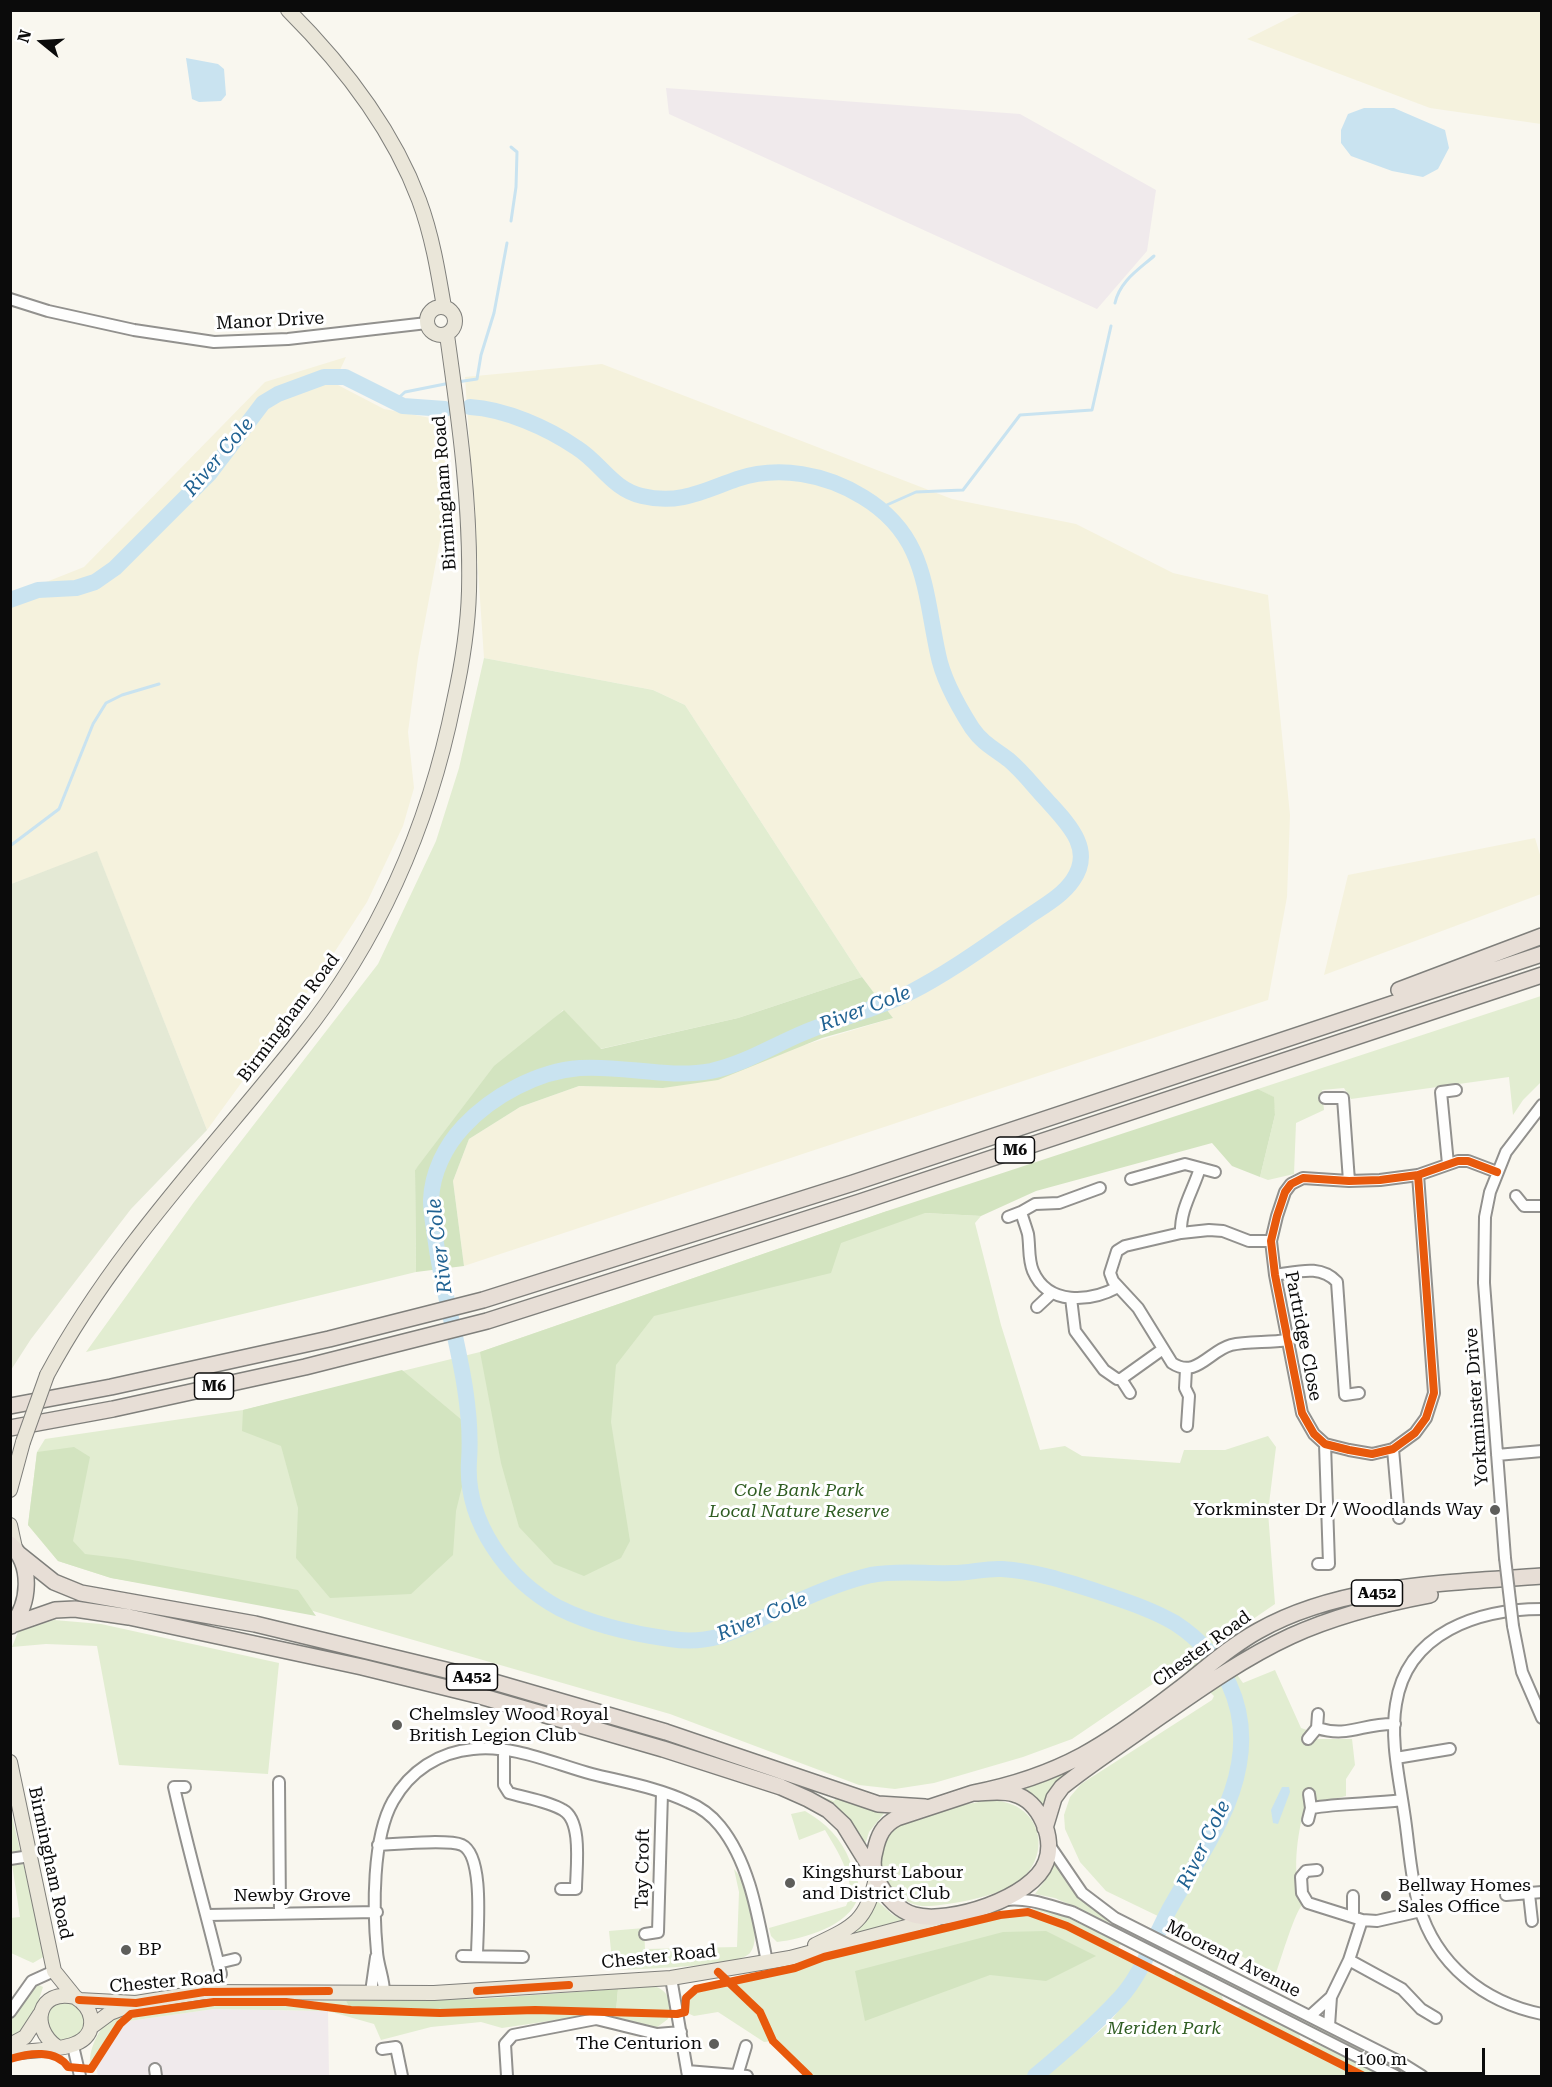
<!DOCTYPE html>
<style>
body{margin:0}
#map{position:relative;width:1552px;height:2087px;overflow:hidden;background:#f9f7ef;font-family:"Roboto Serif",serif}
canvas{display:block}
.frame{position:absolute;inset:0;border:12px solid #0b0b0b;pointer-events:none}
.north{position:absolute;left:12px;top:12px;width:60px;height:60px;-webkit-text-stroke:4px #fff;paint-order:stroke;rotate:288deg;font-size:16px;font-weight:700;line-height:24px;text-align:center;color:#0b0b0b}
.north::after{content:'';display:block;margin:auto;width:21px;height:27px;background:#0b0b0b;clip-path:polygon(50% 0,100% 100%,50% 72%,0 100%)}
.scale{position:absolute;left:1345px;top:2048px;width:140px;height:27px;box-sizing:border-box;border:3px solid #0b0b0b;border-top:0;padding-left:8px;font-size:18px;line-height:21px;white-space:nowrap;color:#0b0b0b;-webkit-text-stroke:4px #fff;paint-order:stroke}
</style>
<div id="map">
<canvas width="1552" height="2087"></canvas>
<div class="frame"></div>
<div class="north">N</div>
<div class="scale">100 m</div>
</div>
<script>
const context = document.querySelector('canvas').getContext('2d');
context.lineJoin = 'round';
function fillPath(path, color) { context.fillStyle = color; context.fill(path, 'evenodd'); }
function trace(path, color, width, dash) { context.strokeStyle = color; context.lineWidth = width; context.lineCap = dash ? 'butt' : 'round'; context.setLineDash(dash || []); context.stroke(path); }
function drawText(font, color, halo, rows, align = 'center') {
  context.font = font + ' "Roboto Serif",serif'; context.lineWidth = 6; context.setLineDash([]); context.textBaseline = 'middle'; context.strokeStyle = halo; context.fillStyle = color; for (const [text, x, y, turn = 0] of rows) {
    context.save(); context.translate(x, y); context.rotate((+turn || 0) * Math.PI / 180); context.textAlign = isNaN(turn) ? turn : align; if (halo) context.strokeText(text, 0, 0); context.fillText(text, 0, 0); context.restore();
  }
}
fillPath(new Path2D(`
 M666,88L1020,114L1156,190L1147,251L1097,309L669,114Z
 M214,2009L328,2011L329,2076H98L96,2066L119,2029L129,2021Z`), '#f0eaec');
fillPath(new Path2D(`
 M1305,10L1541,11V124L1430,108L1247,39Z
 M346,357L334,383L384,409L441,420L452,476L418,658L408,732L414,788L403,826L367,902L319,976L207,1130L97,852L11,884V596L84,567L265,382Z
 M602,364L952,499L1076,524L1173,573L1268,595L1290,815L1287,897L1268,1000L464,1266L453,1181L469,1139L520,1107L579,1086L663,1088L893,1018L862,977L685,705L653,690L484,658L465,377Z
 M1535,838L1541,858V894L1324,975L1348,875Z`), '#f5f2dd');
fillPath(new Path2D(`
 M484,658L653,690L685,705L862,977L738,1018L600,1049L563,1010L415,1170L416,1272L86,1352L194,1202L378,964L436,841L459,768Z
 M1541,996V1082L1523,1100L1513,1115L1509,1077L1351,1099L1344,1088L1322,1090L1324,1110L1296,1123L1294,1174L1268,1180L1260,1177L1275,1115L1273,1097L1258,1089Z
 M887,1211L981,1216L975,1223L1001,1325L1040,1450L1065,1446L1082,1456L1180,1463L1184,1450H1225L1268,1436L1276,1447L1268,1512L1275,1604L1221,1641L1216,1635L1213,1641L1243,1683L1275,1670L1301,1728L1310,1731L1303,1741L1308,1744L1315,1739H1352L1355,1765L1346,1779V1796L1305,1806C1297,1836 1291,1874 1303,1904C1295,1911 1281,1959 1276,1973L1106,1891L1080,1862L1065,1829L1064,1815L1070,1797L1081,1784L1212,1700L1214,1696L1184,1667L1163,1677L1072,1739L1023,1757L934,1783L895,1789L859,1785L670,1714L313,1611L111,1578L58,1561L28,1525L37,1452L45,1439L243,1410L480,1352Z
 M54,1620L101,1624L279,1663L268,1774L119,1765L97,1646L46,1644L12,1647L18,1632Z
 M1082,1760L1045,1809L1036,1797L1017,1786Z
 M814,1794L834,1801L837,1797L886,1811L869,1832L865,1845L840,1812Z
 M993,1799C1002,1802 1012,1803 1019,1808C1048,1826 1043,1866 1016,1883C998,1896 951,1905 929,1906C887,1909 861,1846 901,1823C920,1812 970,1804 993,1799Z
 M805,1811C826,1823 841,1838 850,1861C855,1872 861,1884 858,1897C850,1926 803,1939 777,1942L771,1936L769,1928L846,1906C859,1882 837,1851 825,1830L799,1840L791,1814Z
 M11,1812L45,1956L33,1963L11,1953L10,1918L20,1917L11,1858Z
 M1054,1861C1073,1896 1092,1909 1125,1930L1055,1898L1035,1894L1049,1875Z
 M734,1869C746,1882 747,1900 751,1916C754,1927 758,1943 750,1953C738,1967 636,1969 613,1970L609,1931L644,1928L645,1949L737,1947L739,1892Z
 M876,1900L893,1915L906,1921L852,1935L866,1920Z
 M1039,1907L1055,1911L1121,1944L1117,1949L1046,1913L1033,1910Z
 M1028,1912L1067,1926L1137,1963L1117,1995L1027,2076H809L773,2041L764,2042L718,2012L694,2016L685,2012L686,1998L696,1989L795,1968L824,1957L1000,1915Z
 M1182,1957L1412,2076H1406L1181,1960Z
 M1149,1969L1187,1987L1173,1978L1176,1971L1221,1994L1226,2007L1364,2076H1045L1110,2022Z
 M37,1984L43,1987C37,2007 28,2028 11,2040V2018Z
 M654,1986C670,1991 673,2005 668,2019L656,2028L597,2014L502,2028L481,2022L431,2027L381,2040L374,2024L328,2011L214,2009L129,2021L119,2029L96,2066L93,2058L90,2064C89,2048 100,2025 114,2016C124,2010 141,2010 154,2008C218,2000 282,2002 346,2001L352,2010L440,2013L616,2011L618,1989Z
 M45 2022a20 20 0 1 1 40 0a20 20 0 1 1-40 0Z
 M1242,2005L1299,2033L1301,2042L1235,2009Z
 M1316,2041L1383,2076H1367L1308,2046Z`), '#e2edd1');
fillPath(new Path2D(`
 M862,977L893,1018L822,1038L718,1080L663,1088L579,1086L520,1107L469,1139L453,1181L464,1266L416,1272L415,1170L494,1066L564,1010L601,1049L738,1018Z
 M1258,1089L1274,1097L1275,1115L1260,1177L1232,1166L1212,1143L1036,1191L981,1216L925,1213L841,1243L831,1273L654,1316L616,1365L611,1422L630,1541L621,1558L584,1576L554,1564L519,1527L501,1463L480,1352L887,1211Z
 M402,1370L469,1426L471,1450L456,1511L453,1555L411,1594L330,1598L296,1558L298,1508L281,1446L242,1431L243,1410Z
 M74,1447L90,1457L73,1541L85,1554L127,1559L298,1590L316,1616L111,1578L58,1561L28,1525L37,1452Z
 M1046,1931L1096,1956L1046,1981L990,1975L865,2021L855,1971L1003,1932Z
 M618,1989L616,2011L535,2010L440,2013L351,2010L346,2001L478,1999Z`), '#d3e4c0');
fillPath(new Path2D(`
 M97,851L207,1130L131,1209L31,1339L11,1370V884Z`), '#e4e9d5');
fillPath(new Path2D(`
 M186,58L218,64L224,69L226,95L221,101L199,102L192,99Z
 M1364,108H1394L1445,130L1449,148L1438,169L1423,177L1392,171L1351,156L1341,143V130L1348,114Z
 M1282,1787H1289L1290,1792L1278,1824L1273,1823L1271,1810Z`), '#c9e3f0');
trace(new Path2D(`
 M511,221L516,187L517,152L511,147
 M1115,303C1120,281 1138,270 1154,256
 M457,382L477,379L481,355L494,313L507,243
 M394,402L405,392L450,383
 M880,508L916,492L963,490L1020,415L1092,410L1111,326
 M10,846L59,809L93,724L106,703L122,695L159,684`), '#c9e3f0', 3);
trace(new Path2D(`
 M470,407C505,409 548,428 577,448C601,463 612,489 642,496C679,505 703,491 737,479C779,465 826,474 863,497C926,535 924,589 938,654C943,680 958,706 972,728C983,744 995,749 1009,760C1022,771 1032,784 1043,796C1064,820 1096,847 1073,880C1061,898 1038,909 1022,921C985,946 950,972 911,992C876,1010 838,1018 803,1033C772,1046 744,1064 711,1071C667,1079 624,1065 580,1068C538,1071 492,1096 464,1126C445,1146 432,1173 431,1200C431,1216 435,1234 437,1250C448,1319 474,1391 469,1461C465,1521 507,1580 559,1608C591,1624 634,1634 670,1639C722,1647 749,1622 794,1603C818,1592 845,1581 871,1575C899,1570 926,1574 953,1573C970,1573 986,1568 1002,1569C1035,1571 1068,1582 1099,1592C1125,1601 1151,1609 1175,1623C1224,1655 1249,1707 1239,1764C1230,1818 1194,1864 1168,1912C1153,1940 1142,1974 1120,1998C1094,2026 1064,2052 1035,2076
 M10,600L38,590L76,588L95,582L115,568L210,473L263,403L278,394L324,377H345L403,406L445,409`), '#c9e3f0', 16);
const minor = new Path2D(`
 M10,299L48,311L134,330L214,342L288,339L427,323
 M1325,1098H1343L1349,1181
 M1448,1164L1441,1092L1456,1090
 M1200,1168L1215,1172
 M1418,1175L1434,1393L1426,1418L1415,1433L1393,1449L1372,1454L1349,1450L1325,1444L1314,1434L1302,1413L1275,1275L1271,1241L1277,1216L1285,1192L1291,1184L1303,1178L1349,1181L1380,1180L1418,1175L1458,1161H1468L1497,1172
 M1131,1179L1185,1164L1200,1168C1193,1191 1180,1209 1181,1233
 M1100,1188L1059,1203L1035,1204L1021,1212C1023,1219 1026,1227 1028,1234C1030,1247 1028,1259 1033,1271C1048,1306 1090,1302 1118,1287
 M1516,1196L1524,1206H1542
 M1008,1217L1021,1212
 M1271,1241H1249L1223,1231L1209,1230L1181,1233L1125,1246L1117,1251L1110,1273L1113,1281L1138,1308L1172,1363C1196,1379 1209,1351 1231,1345C1248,1341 1269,1343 1287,1340
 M1275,1275C1298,1272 1320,1264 1337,1282L1345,1395L1359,1393
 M1071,1298L1075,1331L1104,1370L1117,1379H1121L1163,1349
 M1037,1307L1052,1293
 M1186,1369L1185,1388L1189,1396L1187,1426
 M1121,1379L1130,1393
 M1393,1449L1399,1518
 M1497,1455L1542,1451
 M1505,1558L1484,1283L1485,1217L1490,1192L1506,1152L1542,1105
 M1318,1564H1329L1325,1444
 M1542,1609C1479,1609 1407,1632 1396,1704C1390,1739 1399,1777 1404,1812C1409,1843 1410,1876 1419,1906C1436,1964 1483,2002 1542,2014
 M1513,1626L1522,1672L1542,1718
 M1317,1728C1349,1738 1363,1723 1395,1724
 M1308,1739L1317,1728L1318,1714
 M504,1750V1785L509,1793C526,1798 548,1801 563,1810C583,1821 576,1869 576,1889H561
 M1396,1758L1450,1749
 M279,1782L280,1912
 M185,1787H174C188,1850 206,1912 221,1974
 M1311,1808C1342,1803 1371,1804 1402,1800
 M1308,1820L1311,1808L1309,1794
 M378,1845C396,1844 448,1839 462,1845C485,1856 477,1932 477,1956
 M1050,1846L1082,1893L1115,1918L1398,2061L1422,2076
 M10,1859L30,1856
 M1317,1870L1306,1871L1301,1877L1302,1893L1308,1903L1362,1920L1377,1921L1421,1911
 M1529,1894L1532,1921
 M1506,1895L1542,1892
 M1353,1896V1917
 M1005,1900C1028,1897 1050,1906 1072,1912L1396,2076
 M208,1915L377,1912
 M645,1934L658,1932L662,1793
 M462,1956L523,1957
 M1349,1960L1402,1989L1421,2009L1436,2018
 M218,1963L235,1959
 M671,1978L688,2076
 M371,1992L376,1957
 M384,1992C384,1979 378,1966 377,1952C373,1910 372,1838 393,1801C410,1771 439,1752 473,1749C512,1744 555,1764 592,1774C624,1782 659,1788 688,1802C700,1807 712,1816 720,1826C750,1863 758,1917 767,1962
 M10,2012L32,1981L54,1971
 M1310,2016L1331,1997
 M1329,2026L1331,1997L1349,1960L1362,1920
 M73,2046L80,2076
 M382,2049L396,2047L402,2076
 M155,2069L156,2076
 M687,2071L747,2076
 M507,2076L505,2044L513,2035L596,2019L657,2034L681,2032
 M737,2076L746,2046`);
const major = new Path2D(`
 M288,10C343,65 392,128 419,200C432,235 438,271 444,307
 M427 321a14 14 0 1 1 28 0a14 14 0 1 1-28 0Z
 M47,1375C114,1250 213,1149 300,1039C379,940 429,825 454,701C462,665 468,628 469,591C471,505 459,420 447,335
 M10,1490L23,1442
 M10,1525L15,1548
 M10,1762L54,1971L75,1997
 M815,1945C853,1927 867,1921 876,1878
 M79,2000L136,2003L204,1992L434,1993L671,1978L790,1958L936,1919
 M91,2027L110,2013L126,2007
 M10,2045L25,2037L40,2014
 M10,2054C34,2047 95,2056 91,2019C90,2009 83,2002 75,1997C38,1988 29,2027 57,2047`);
const highway = new Path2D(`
 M1399,990L1542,936
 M10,1406L111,1387L329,1339L483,1300L853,1183L1542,954
 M10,1428L113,1409L305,1367L487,1321L860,1202L1542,975
 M10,1544C33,1565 30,1604 11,1626
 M19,1554L54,1582L81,1593L255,1624L487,1680L666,1732L878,1804L925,1807
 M12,1625L55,1610L75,1609L129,1617L362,1667L480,1696L663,1749L781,1787L808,1799L828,1810L844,1825L873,1872
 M973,1793C1061,1776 1108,1744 1178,1690C1204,1670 1229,1647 1258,1631C1341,1584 1448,1583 1542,1576
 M973,1793C986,1793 1002,1790 1014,1794C1040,1801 1055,1838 1046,1862C1033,1898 948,1925 914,1915C900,1911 887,1898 880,1885C874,1874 871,1864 875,1851C878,1836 883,1825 897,1818Z
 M1045,1828L1054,1798L1062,1787C1088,1766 1116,1748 1144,1728C1190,1696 1239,1660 1291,1636C1335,1616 1382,1604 1430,1595`);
trace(minor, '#92918e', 14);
trace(major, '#7f7f7b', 16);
trace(highway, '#7f7f7b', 18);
trace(minor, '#fefefd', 10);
trace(major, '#eae6d9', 14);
trace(highway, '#e7ded6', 15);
const minorBridge = new Path2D(`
 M1505,1558L1513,1626`);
const majorBridge = new Path2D(`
 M23,1442L47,1375`);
trace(minorBridge, '#92918e', 14, []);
trace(majorBridge, '#7f7f7b', 16, []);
trace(minorBridge, '#fefefd', 10);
trace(majorBridge, '#eae6d9', 14);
trace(new Path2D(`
 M1418,1175L1434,1393L1426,1418L1415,1433L1393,1449L1372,1454L1349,1450L1325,1444L1314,1434L1302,1413L1275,1275L1271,1241L1277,1216L1285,1192L1291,1184L1303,1178L1349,1181L1380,1180L1418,1175L1458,1161H1468L1497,1172
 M718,1972L760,2012L773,2041L809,2076
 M477,1991L569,1985
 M79,2000L136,2003L204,1992L329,1991
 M10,2059C29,2053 56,2049 68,2067L91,2069L120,2024L131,2014L214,2002H286L351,2010L440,2013L535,2010L677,2014L685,2012L686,1998L696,1989L795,1968L824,1957L1000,1915L1028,1912L1067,1926L1364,2076`), '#e8590c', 8);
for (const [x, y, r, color] of [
 [1495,1510,6,"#5e5e5b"],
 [397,1725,6,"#5e5e5b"],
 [790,1883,6,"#5e5e5b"],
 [1386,1896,6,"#5e5e5b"],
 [126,1950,6,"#5e5e5b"],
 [714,2044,6,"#5e5e5b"]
]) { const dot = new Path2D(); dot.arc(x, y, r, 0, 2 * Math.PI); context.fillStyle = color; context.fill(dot); trace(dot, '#fff', 2); }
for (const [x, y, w] of [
 [1015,1150,39],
 [214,1386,39],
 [1377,1593,51],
 [472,1677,51]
]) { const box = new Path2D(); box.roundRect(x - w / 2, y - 13, w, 26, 4.5); context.fillStyle = '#fff'; context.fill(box); trace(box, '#0b0b0b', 1.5); }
drawText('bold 16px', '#0b0b0b', null, [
 ["M6",1015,1150],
 ["M6",214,1386],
 ["A452",1377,1593],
 ["A452",472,1677]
]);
drawText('18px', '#0b0b0b', '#fff', [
 ["Manor Drive",270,321,-3],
 ["Birmingham Road",445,493,-94],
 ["Birmingham Road",289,1018,-53],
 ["Partridge Close",1303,1336,79],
 ["Yorkminster Drive",1477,1407,-94],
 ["Chester Road",1202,1649,-36],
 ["Birmingham Road",50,1863,78],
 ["Tay Croft",643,1869,-89],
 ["Newby Grove",292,1896],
 ["Chester Road",659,1957,-6],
 ["Moorend Avenue",1233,1959,27],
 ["Chester Road",167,1982,-5]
]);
drawText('italic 18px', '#2f5d22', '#fff', [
 ["Cole Bank Park",799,1491],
 ["Local Nature Reserve",799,1512],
 ["Meriden Park",1164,2029]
]);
drawText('18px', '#0b0b0b', '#fff', [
 ["Yorkminster Dr / Woodlands Way",1483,1510,"right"],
 ["Chelmsley Wood Royal",409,1715],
 ["British Legion Club",409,1736],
 ["Kingshurst Labour",802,1873],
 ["and District Club",802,1894],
 ["Bellway Homes",1398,1886],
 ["Sales Office",1398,1907],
 ["BP",138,1950],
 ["The Centurion",702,2044,"right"]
], 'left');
drawText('italic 20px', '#206292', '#fff', [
 ["River Cole",219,457,-50],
 ["River Cole",865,1009,-21],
 ["River Cole",440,1246,-97],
 ["River Cole",762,1617,-23],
 ["River Cole",1204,1845,-64]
]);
</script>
